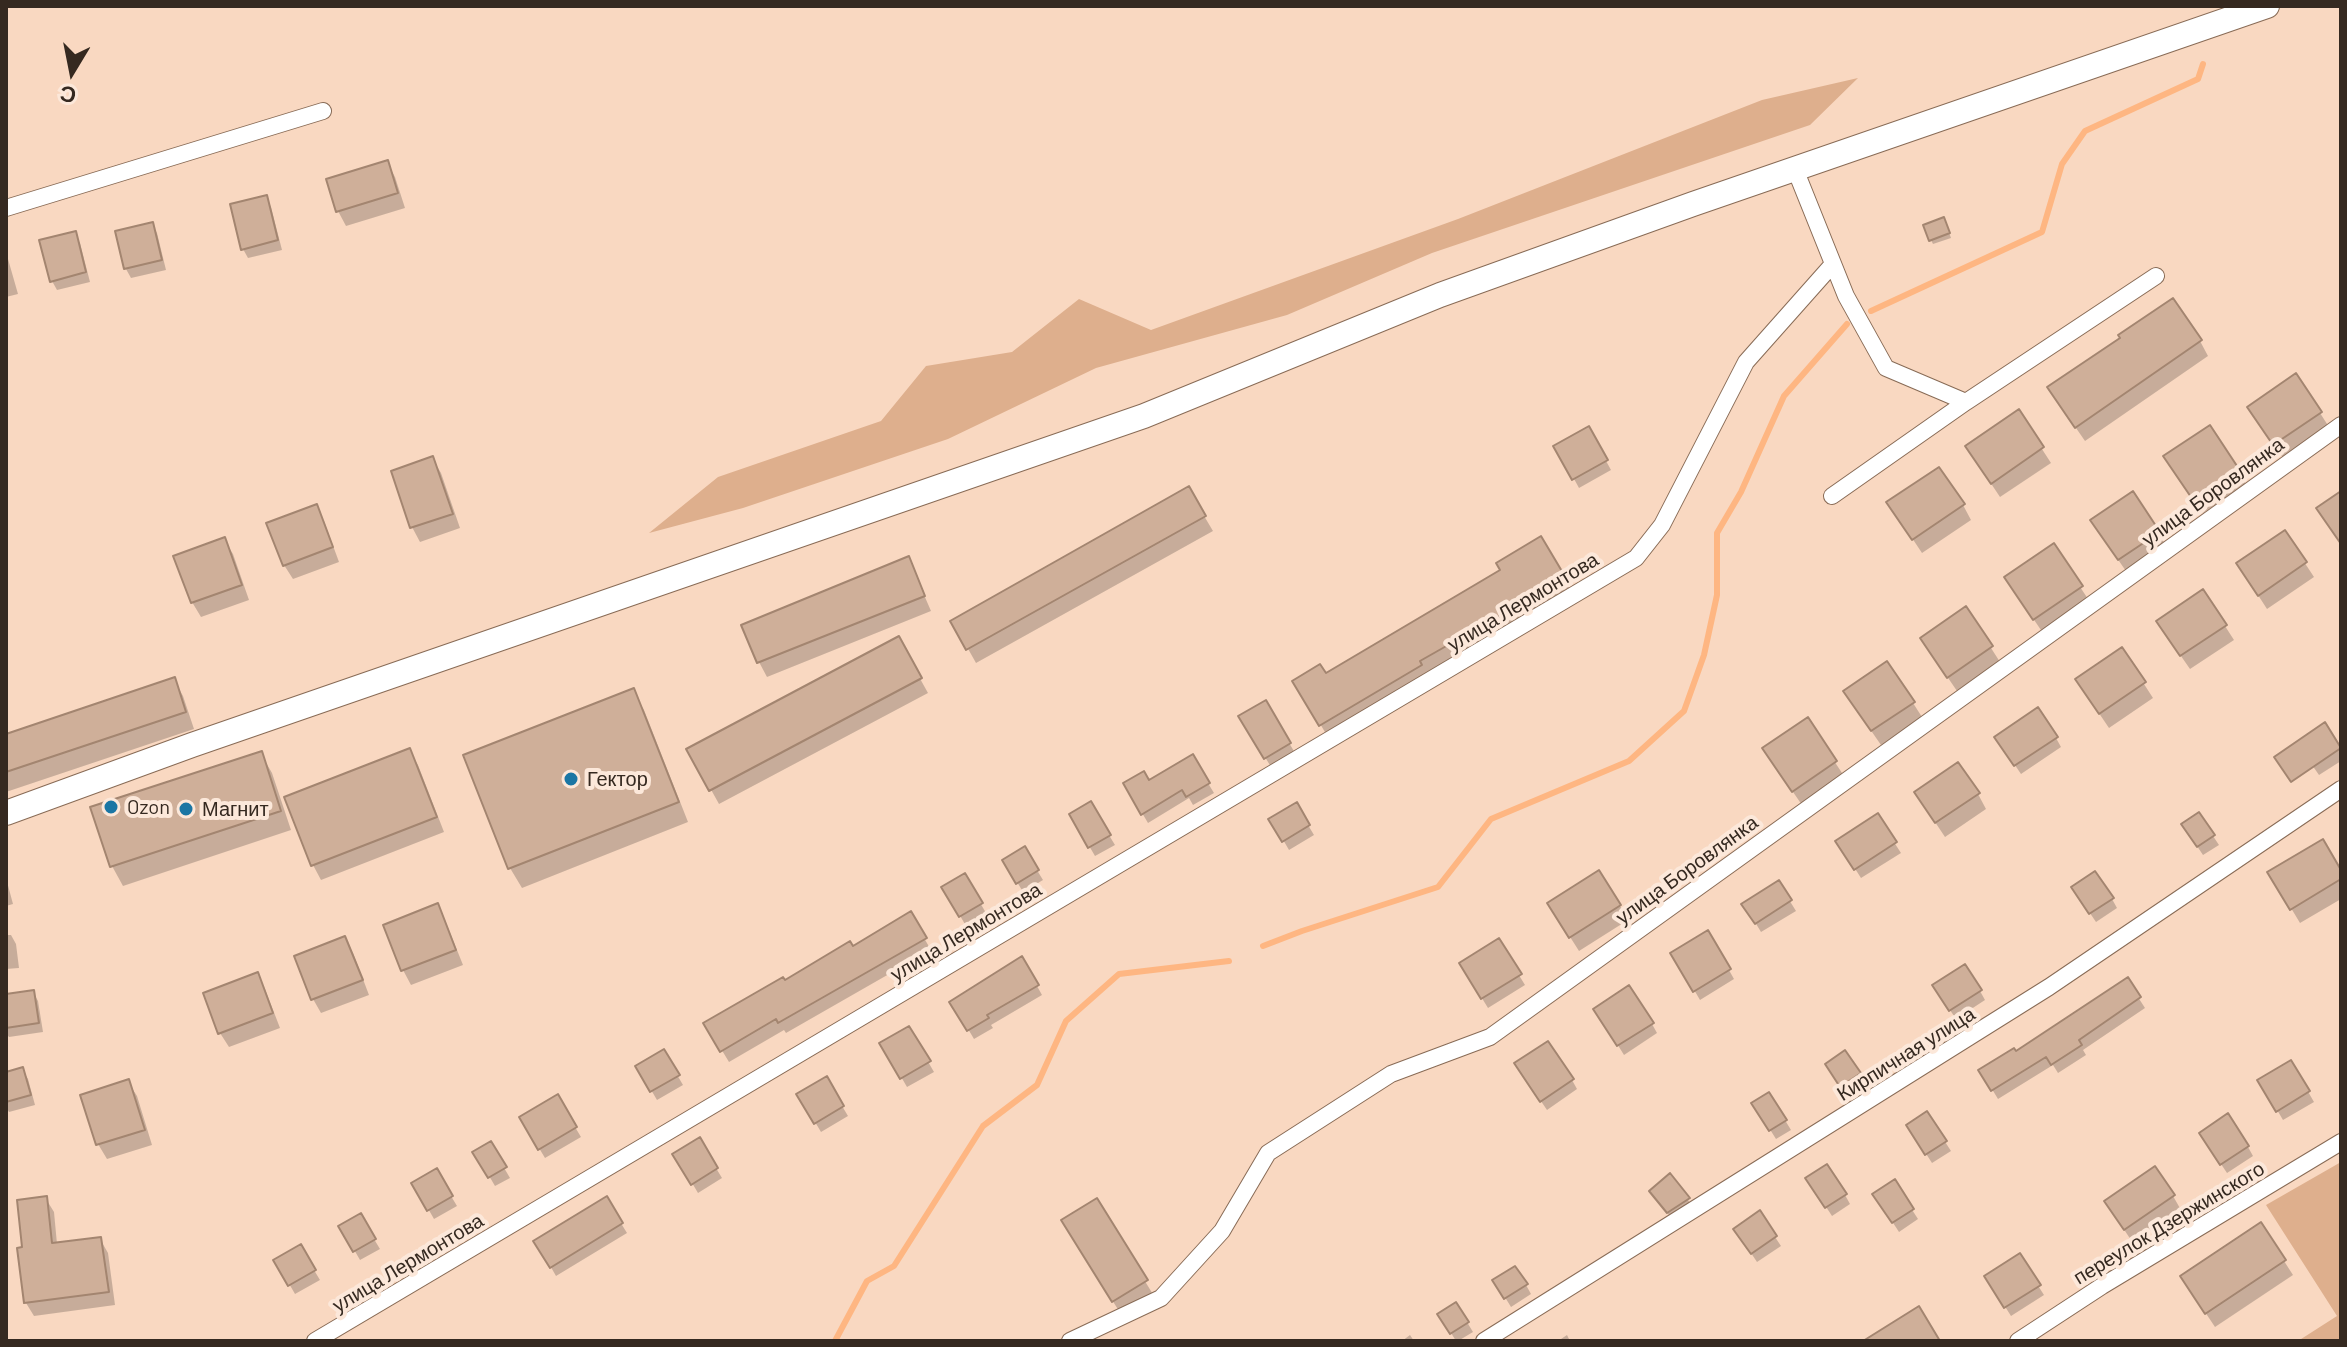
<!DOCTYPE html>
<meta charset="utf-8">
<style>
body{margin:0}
#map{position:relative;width:2347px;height:1347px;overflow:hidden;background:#f9d8c1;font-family:Barlow,sans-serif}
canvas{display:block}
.frame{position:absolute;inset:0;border:8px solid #352920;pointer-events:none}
.north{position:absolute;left:32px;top:32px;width:80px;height:80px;-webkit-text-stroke:6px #fce8da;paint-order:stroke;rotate:190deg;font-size:22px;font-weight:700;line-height:32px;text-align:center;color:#352920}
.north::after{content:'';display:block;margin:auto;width:28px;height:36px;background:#352920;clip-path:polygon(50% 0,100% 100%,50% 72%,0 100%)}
</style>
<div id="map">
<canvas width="2347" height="1347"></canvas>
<div class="frame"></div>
<div class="north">С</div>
</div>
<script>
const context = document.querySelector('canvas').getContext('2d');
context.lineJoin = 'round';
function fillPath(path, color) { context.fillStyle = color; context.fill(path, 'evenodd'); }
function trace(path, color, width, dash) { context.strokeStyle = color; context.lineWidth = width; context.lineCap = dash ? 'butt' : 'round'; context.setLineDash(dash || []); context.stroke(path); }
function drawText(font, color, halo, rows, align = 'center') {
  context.font = font + ' Barlow,sans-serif'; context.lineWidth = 8; context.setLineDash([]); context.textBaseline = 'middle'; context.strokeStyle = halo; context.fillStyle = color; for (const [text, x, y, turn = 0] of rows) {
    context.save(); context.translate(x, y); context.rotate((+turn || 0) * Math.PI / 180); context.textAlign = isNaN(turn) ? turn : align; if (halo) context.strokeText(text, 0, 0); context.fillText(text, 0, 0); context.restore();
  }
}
fillPath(new Path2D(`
 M1858,78L1810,125L1432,253L1287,315L1096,368L948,439L743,508L649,533L718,477L881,421L926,366L1012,352L1079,299L1151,330L1458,219L1762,100Z
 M2341,1162V1341H2298L2337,1316L2266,1205Z`), '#deaf8d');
fillPath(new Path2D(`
 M387,162L395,177L405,208L346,226L338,211Z
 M266,197L271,207L282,250L248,258L243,249Z
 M152,224L157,233L166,270L131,278L126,269L117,232Z
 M1946,224L1951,238L1933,244L1931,240Z
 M75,234L80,243L90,282L57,290L52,281Z
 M6,252L18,294L6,297Z
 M2200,341L2208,356L2085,441L2058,402Z
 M2018,412L2051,463L2000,497L1976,461Z
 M2320,413L2329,427L2283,458L2258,422Z
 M1588,428L1611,470L1579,488L1556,446Z
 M432,458L441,473L460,528L420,542L412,527Z
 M2238,470L2246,484L2203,513L2174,472Z
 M1188,489L1213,531L976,663L953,622Z
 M1963,505L1971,520L1922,553L1898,517Z
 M316,507L324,521L339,562L293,579L284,565Z
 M2158,533L2167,547L2128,574L2101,535Z
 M2285,533L2314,577L2267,609L2247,578Z
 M1540,539L1572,592L1329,739L1295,681L1325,675L1503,571Z
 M224,540L233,554L249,600L201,617L192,602Z
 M2053,546L2090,602L2043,633L2015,592Z
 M908,558L931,611L767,677L759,662Z
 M1966,609L2000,662L1957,691L1931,653Z
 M2225,626L2234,640L2190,669L2167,636Z
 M898,639L928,693L719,804L689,750Z
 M2122,650L2153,698L2109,728L2086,694Z
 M174,680L183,696L194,729L6,792V736Z
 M633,691L644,710L688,822L522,888L510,868Z
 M1265,702L1295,753L1271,767L1241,717Z
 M1913,703L1922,717L1881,745L1854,706Z
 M1807,720L1844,776L1802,805L1773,763Z
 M2325,724L2341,749V761L2319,775L2303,752Z
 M2056,738L2061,747L2021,774L2002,746Z
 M409,751L418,765L444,832L321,880L313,865Z
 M261,754L272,773L291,830L123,886L112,866Z
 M1192,757L1214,793L1193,805L1189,798L1148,823L1125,784L1149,783Z
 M1978,794L1986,809L1945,837L1925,807Z
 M1090,804L1115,845L1095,856L1071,815Z
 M1296,805L1314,835L1289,850L1271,819Z
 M1877,816L1901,853L1861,878L1843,850Z
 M2189,834L2213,836L2219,845L2203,855Z
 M1024,849L1043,880L1023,892L1004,860Z
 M2270,873H2341V899L2300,923Z
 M964,875L986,913L966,926L944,888Z
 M6,878L13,904L6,906Z
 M1778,882L1796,911L1761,932L1744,904Z
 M2079,897L2112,899L2117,908L2096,922Z
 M437,906L445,920L463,965L411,985L403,970L385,926Z
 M1620,906L1628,920L1579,951L1558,918Z
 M910,914L931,950L786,1033L784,1030L729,1062L706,1024L852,948Z
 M1708,933L1734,979L1700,1000L1673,954Z
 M6,935H11L16,944L19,968L6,969Z
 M345,938L353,953L369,995L321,1013L313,999Z
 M1498,941L1525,985L1488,1008L1461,964Z
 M1022,959L1042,995L991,1025L993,1028L974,1039L952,1002Z
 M257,974L265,989L280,1028L229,1047L220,1033Z
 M2127,980L2145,1008L2083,1050L2086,1055L2058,1073L2053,1065L1998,1099L1981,1071L2015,1054Z
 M1980,991L1985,1000L1956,1019L1940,995Z
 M33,992L38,1001L43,1032L9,1037L6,1033V996Z
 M1601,1018L1652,1024L1657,1033L1624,1055Z
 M909,1029L934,1072L907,1087L882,1044Z
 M663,1051L683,1085L657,1100L637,1066Z
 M1844,1053L1864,1083L1847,1095L1833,1074Z
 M2291,1062L2314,1102L2283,1120L2260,1081Z
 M22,1069L28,1079L35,1105L9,1112L6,1107V1074Z
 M1522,1073L1572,1080L1577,1089L1547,1110Z
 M826,1079L848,1116L821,1132L799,1095Z
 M128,1082L137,1096L152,1145L107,1159L98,1144L83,1096Z
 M1769,1094L1791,1130L1776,1139L1754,1104Z
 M557,1097L581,1137L545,1158L521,1118Z
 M1927,1114L1951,1151L1932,1163L1914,1135Z
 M699,1140L722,1178L698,1193L675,1154Z
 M2207,1143L2248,1147L2253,1156L2227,1173Z
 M490,1144L510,1178L495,1186L475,1152Z
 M436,1171L457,1206L434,1219L414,1184Z
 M1670,1176L1694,1208L1674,1222L1651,1191Z
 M1894,1182L1918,1219L1899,1232L1880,1203Z
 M1813,1187L1845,1195L1850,1204L1832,1216Z
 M2173,1196L2181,1210L2133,1243L2115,1216Z
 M46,1199L54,1212L57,1244L100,1239L108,1253L115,1305L34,1316L26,1303L24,1249Z
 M606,1199L627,1233L556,1276L536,1241Z
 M1096,1201L1154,1296L1122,1316L1072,1235Z
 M360,1216L380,1249L360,1260L341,1227Z
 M1775,1237L1781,1246L1757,1262L1741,1238Z
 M300,1247L320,1280L295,1294L276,1261Z
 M2019,1256L2044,1295L2011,1316L1992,1286Z
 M2284,1261L2293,1275L2215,1327L2191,1291Z
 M1495,1281L1526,1285L1531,1294L1511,1307Z
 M1456,1304L1473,1332L1458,1341H1456L1440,1315Z
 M1410,1335L1414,1341H1402Z
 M1567,1335L1570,1341H1558Z`), '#0003');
trace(new Path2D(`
 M1871,311L2042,232L2062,164L2085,131L2198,79L2203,64
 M1263,946L1302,931L1438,887L1491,819L1629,761L1684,711L1704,655L1717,595V533L1741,492L1784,396L1847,324
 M835,1341L867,1281L894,1266L983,1126L1037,1085L1066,1021L1119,974L1229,961`), '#feb682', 6);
const building = new Path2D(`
 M388,160L398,193L336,212L326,179Z
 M267,195L278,240L241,250L230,204Z
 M1944,217L1950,233L1929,241L1923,225Z
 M153,222L162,260L124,269L115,231Z
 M76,231L86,272L50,282L39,240Z
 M2173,298L2202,340L2075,428L2047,387L2120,338L2118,335Z
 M2296,373L2322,412L2273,445L2247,407Z
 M2019,409L2044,447L1991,484L1965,446Z
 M2210,425L2239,469L2193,500L2163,456Z
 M1589,426L1608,460L1572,480L1553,446Z
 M433,456L453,514L410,528L391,471Z
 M1939,467L1965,504L1912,540L1886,502Z
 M1189,486L1206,516L966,650L950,621Z
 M2133,491L2160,532L2118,560L2090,520Z
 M2341,491V544L2316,508Z
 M317,504L333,547L283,566L266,523Z
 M2285,530L2307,562L2258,596L2236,563Z
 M1541,536L1566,578L1420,661L1422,665L1319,726L1292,681L1320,664L1326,673L1500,570L1496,563Z
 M225,537L242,585L191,603L173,556Z
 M2054,543L2083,586L2033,620L2004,577Z
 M909,556L925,596L757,663L741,625Z
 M2203,589L2227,625L2180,656L2156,621Z
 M1966,606L1993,646L1947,678L1920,638Z
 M899,636L922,678L709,791L686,749Z
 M2122,647L2146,682L2099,714L2075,679Z
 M1887,661L1915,702L1871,731L1843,691Z
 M175,677L186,712L6,772V734Z
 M634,688L679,802L508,869L463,755Z
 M1266,700L1291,743L1264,759L1238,716Z
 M2038,707L2058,737L2014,766L1994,737Z
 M1808,717L1837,761L1792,792L1762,748Z
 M2325,722L2341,748L2291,782L2274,757Z
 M410,748L437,817L311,866L284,797Z
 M262,751L281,811L110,867L90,807Z
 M1193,754L1210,783L1186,797L1182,790L1141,815L1123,783L1144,771L1149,780Z
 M1958,762L1980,793L1935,823L1914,792Z
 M1091,801L1111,835L1088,848L1069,814Z
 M1297,802L1310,825L1282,842L1268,819Z
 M2199,812L2215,835L2197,847L2181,824Z
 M1878,813L1897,842L1854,870L1835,841Z
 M2323,839L2341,870V879L2290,910L2267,872Z
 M1025,846L1039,870L1016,884L1002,860Z
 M1599,870L1621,905L1569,938L1547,903Z
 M2095,871L2114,898L2089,914L2071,887Z
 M965,873L983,903L959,917L941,887Z
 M1779,880L1792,900L1755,924L1741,904Z
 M438,903L456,950L401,971L383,925Z
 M911,911L927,938L778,1023L776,1019L720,1052L703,1023L783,977L785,980L850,941L853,946Z
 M1708,930L1731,969L1693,992L1670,953Z
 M345,936L363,980L311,1000L294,956Z
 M1499,938L1522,974L1481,999L1459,963Z
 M1022,956L1039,985L987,1015L989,1018L967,1031L949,1002Z
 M1965,964L1982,990L1949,1011L1932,985Z
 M258,972L273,1013L218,1034L203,993Z
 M2128,977L2141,997L2079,1040L2082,1045L2051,1065L2046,1057L1991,1091L1978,1070L2014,1048L2016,1051Z
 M1629,985L1654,1023L1617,1046L1593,1009Z
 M34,990L39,1023L6,1028V994Z
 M909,1026L931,1061L900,1079L879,1043Z
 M1548,1041L1574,1079L1540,1102L1514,1063Z
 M664,1049L680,1075L650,1092L635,1066Z
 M1845,1050L1861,1073L1840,1087L1825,1064Z
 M2291,1060L2310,1091L2276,1112L2257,1080Z
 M23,1067L31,1095L6,1102V1072Z
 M827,1076L844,1106L814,1124L796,1094Z
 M129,1079L145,1130L96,1145L80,1095Z
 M1769,1092L1787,1120L1769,1131L1751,1103Z
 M558,1094L577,1127L538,1150L519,1117Z
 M1927,1111L1947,1141L1925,1155L1906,1125Z
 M2228,1113L2249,1146L2220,1165L2199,1133Z
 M700,1137L718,1168L691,1185L672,1154Z
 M491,1141L507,1167L488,1178L472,1152Z
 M1827,1164L1847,1194L1825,1208L1805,1178Z
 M2155,1166L2175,1195L2124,1230L2104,1201Z
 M437,1168L453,1196L427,1211L411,1183Z
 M1670,1173L1690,1198L1667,1213L1649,1191Z
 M1895,1179L1914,1209L1892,1223L1872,1194Z
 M47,1196L52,1243L101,1237L109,1292L24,1303L17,1248L22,1247L17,1200Z
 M607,1196L623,1223L550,1268L533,1241Z
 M1097,1198L1148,1280L1112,1302L1061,1220Z
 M1760,1210L1777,1236L1751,1254L1733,1229Z
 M361,1213L376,1239L353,1252L338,1226Z
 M2261,1222L2286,1260L2205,1314L2180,1276Z
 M301,1244L316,1270L288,1286L273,1260Z
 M2020,1253L2041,1285L2004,1308L1984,1276Z
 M1515,1266L1528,1284L1504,1299L1492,1280Z
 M1456,1302L1469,1322L1450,1334L1437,1314Z
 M1919,1306L1940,1341H1863Z`);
fillPath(building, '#cfaf99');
trace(building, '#a38570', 2);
const street = new Path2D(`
 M1795,169L1846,296L1886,368L1966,402
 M6,208L323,111
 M1832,496L1966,402L2156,276
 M315,1341L1636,558L1662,525L1746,362L1833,264
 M1070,1341L1161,1298L1222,1231L1268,1153L1391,1074L1490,1037L2341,425
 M1484,1341L2049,987L2341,789
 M2018,1341L2102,1286L2341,1142`);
const secondary = new Path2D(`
 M6,813L192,745L1144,416L1440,295L1693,204L2267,6`);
trace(street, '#886b56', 18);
trace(secondary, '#886b56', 26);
trace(street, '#fff', 16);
trace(secondary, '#fff', 24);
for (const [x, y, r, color] of [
 [571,779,8,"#1b76a4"],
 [111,807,8,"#1b76a4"],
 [186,809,8,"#1b76a4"]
]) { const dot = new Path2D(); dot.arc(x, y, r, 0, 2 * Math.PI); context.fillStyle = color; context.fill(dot); trace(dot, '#fce8da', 3); }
drawText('20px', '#352920', '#fce8da', [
 ["улица Боровлянка",2213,492,-36],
 ["улица Лермонтова",1523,602,-31],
 ["улица Боровлянка",1687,870,-36],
 ["улица Лермонтова",966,932,-31],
 ["Кирпичная улица",1906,1054,-32],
 ["переулок Дзержинского",2169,1223,-31],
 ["улица Лермонтова",408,1263,-31]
]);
drawText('20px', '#352920', '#fce8da', [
 ["Гектор",587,779],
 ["Ozon",127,807],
 ["Магнит",202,809]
], 'left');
</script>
